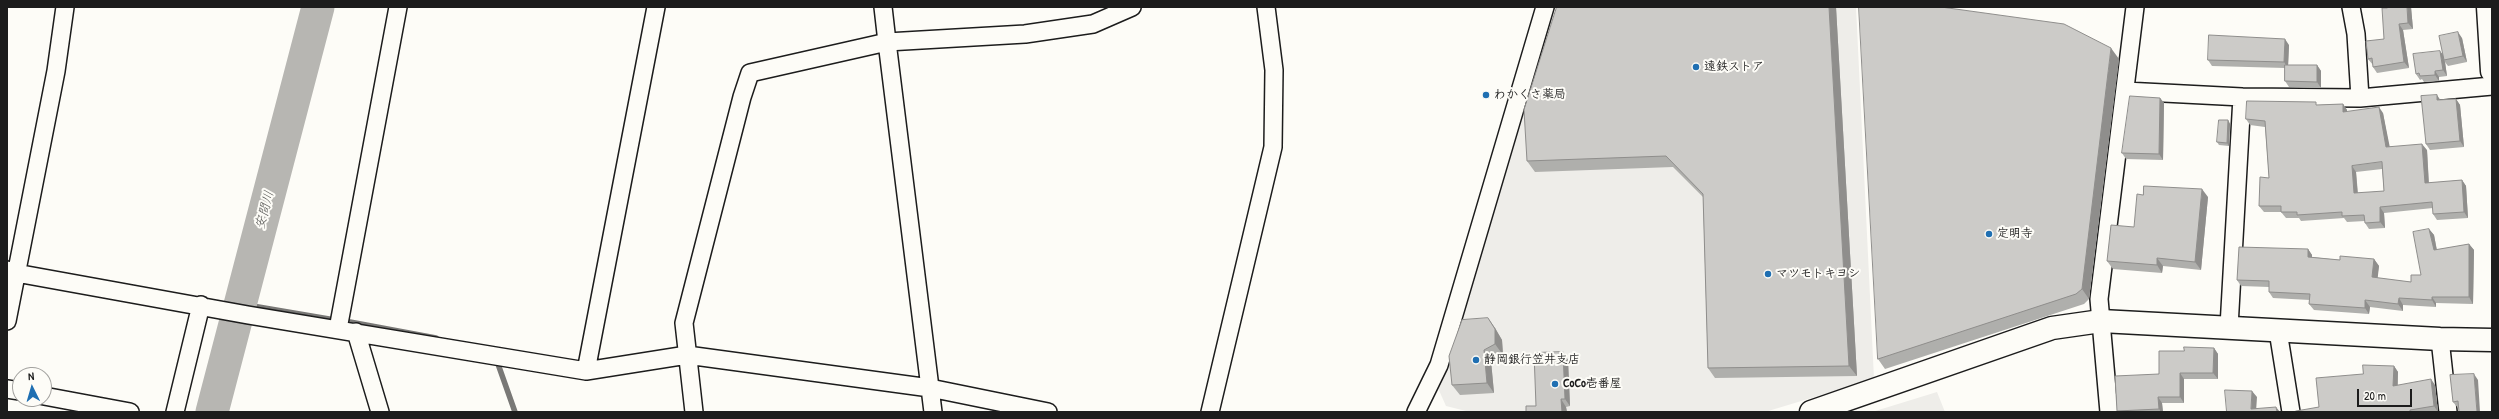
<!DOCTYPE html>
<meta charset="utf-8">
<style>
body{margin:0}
#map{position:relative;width:2499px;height:419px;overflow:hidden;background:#fdfcf7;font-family:"Patrick Hand",sans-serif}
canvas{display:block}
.frame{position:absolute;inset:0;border:8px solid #1c1c1c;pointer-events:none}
.north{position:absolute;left:12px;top:367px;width:40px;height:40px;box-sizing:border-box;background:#fdfcf7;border:1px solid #a3a29f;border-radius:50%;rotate:355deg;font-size:11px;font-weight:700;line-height:16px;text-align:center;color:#1c1c1c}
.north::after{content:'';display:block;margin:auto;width:14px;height:18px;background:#1f6fb2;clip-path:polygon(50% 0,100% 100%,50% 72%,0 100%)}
.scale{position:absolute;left:2357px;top:389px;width:55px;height:18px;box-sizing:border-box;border:2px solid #1c1c1c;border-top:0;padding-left:5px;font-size:12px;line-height:14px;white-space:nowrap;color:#1c1c1c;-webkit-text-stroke:3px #fdfcf7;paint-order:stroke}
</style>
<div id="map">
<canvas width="2499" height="419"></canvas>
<div class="frame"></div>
<div class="north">N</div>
<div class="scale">20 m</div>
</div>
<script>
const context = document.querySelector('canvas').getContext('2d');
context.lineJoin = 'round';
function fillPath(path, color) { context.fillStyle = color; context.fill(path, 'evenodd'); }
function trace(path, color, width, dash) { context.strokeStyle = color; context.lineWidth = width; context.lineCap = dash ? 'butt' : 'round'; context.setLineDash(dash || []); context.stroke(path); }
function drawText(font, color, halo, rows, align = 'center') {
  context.font = font + ' "Patrick Hand","Klee One",sans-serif'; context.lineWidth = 4; context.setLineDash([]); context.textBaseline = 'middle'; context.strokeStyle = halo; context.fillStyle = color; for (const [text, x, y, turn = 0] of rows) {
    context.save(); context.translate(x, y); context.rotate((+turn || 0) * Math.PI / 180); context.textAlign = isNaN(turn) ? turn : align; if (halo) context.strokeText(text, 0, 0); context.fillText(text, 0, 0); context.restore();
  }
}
fillPath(new Path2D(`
 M1554,7H1856L1874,379L1765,412H1470L1446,406L1438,388Z
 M1937,392L1945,412H1872Z`), '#eeede9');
trace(new Path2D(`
 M241,304L335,320
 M350,322L436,338
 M498,364L515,412`), '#797876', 5.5);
trace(new Path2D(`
 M212,412L318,7`), '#b7b6b2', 33);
const street = new Path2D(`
 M656,7L586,371L687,355L930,388L1048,412
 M883,7L887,42L1025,34L1093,24L1132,7
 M2351,7L2356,34L2360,98
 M2125,91L2242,97L2360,98L2492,86
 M7,270L16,273L248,315L586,371
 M7,321L56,71L65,7
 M2229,327L2242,97
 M338,329L398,7
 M2278,331L2291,412
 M356,332L380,412
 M2440,339L2448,412
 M7,389L20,391
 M44,396L130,412
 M175,412L201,305
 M694,412L684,323L742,97L750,73L887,42L933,412
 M1210,412L1273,147L1274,70L1266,7
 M1416,412L1439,365L1545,7
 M2109,412L2099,299L2135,7`);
const secondary = new Path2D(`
 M1811,412L2052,328L2101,321L2440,339L2492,340`);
const primary = new Path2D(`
 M2488,7L2492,71`);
trace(street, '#1c1c1c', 20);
trace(secondary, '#1c1c1c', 25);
trace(primary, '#1c1c1c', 25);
trace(street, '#fdfcf7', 17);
trace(secondary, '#fdfcf7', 22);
trace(primary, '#fdfcf7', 22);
fillPath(new Path2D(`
 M1836,7L1857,376L1715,378L1708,368L1703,197L1673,167L1535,172L1527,161Z
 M2411,7L2413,29L2403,30L2409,68L2377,73L2373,67V65L2368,59Z
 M2462,38L2467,62L2448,66L2445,62L2447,76L2439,77V81L2424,82L2422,79L2420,80L2416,74Z
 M2289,45L2288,65H2317L2321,71V88L2289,87L2285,81V68L2212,66L2208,60Z
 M2119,59L2089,299L2084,304L1885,369L1878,359Z
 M2160,98L2164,103L2163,160L2126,159L2122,153Z
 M2456,99L2460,105L2464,147L2430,150L2426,144L2441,100Z
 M2343,104L2347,110V112L2383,113L2389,147L2427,150L2429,183L2462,180L2466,186L2468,218L2437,220L2433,214V208L2384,213L2385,228L2369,229L2365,223V221L2347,222L2344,218L2301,221L2299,218H2286L2281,212H2264L2259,206L2269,178L2265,127L2250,125L2246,119L2319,105ZM2382,169L2384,191L2358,193L2356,172Z
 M2228,120L2230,124L2229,146L2219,145L2217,142Z
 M2208,197L2201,270L2163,266L2162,273L2113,269L2107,261L2134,227Z
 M2429,229L2434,235L2437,250L2469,244L2474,250L2473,304L2436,303V307L2403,305V311L2370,307L2369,314L2314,310L2309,304L2310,300L2273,298L2269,292V287L2241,286L2237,280L2308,249L2312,255V257L2340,260L2374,259L2379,266L2377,278L2411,282L2421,275Z
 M1495,328L1502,340L1503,355L1491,361L1494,393L1460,395L1452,385Z
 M2214,348L2218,354V379H2184V403H2162L2163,412H2117V411L2184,351Z
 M1563,352L1568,360L1570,406L1566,407L1567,412H1526L1536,406Z
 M2394,366L2398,372V385H2435L2438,412H2294L2319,407L2363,374Z
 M2478,380L2459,408H2458L2453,402Z`), '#afafac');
fillPath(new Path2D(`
 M1829,7H1836L1857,376L1849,366Z
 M2407,7H2411L2413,29L2408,23Z
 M2399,24L2403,30L2409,68L2404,62Z
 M2458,32L2462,38L2467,62L2463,56Z
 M2285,39L2289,45L2288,68L2284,62Z
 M2111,48L2119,59L2089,299L2082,289Z
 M2440,51L2445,57L2444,60L2445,62L2447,76L2443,70Z
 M2317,65L2321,71V88L2317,82Z
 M2435,71L2439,77V81L2435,75Z
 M2437,95L2441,101L2437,100Z
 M2160,98L2164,103L2163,160L2159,154Z
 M2456,99L2460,105L2464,147L2460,141Z
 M2343,104L2347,110V118L2343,112Z
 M2379,107L2383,113L2391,153L2386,147Z
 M2228,120L2230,124L2229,146L2227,143Z
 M2422,144L2427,150L2429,189L2425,183Z
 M2352,166L2356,172L2358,199L2354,193Z
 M2462,180L2466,186L2468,218L2464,212Z
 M2202,189L2208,197L2201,270L2195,262Z
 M2380,207L2384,213L2385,228L2380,222Z
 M2429,229L2434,235L2438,257L2434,250Z
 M2469,244L2474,250L2473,304L2469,297Z
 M2308,249L2312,255V263L2308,257Z
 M2157,258L2163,266L2162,273L2157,265Z
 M2374,259L2379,266L2377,284L2372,277Z
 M2432,297L2436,303V307L2432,300Z
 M2399,298L2403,305V311L2398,304Z
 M2365,300L2370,307L2369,314L2365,308Z
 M1488,318L1495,328L1502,340L1503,355L1495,344Z
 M2214,348L2218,354V379L2213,373Z
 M1484,350L1491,361L1494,393L1487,383Z
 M1563,352L1568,360L1570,406L1565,399Z
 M2394,366L2398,372L2397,392L2393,386Z
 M2180,373L2184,379V403L2180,397Z
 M2474,374L2478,380L2480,412H2477Z
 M2431,379L2435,385L2438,412L2434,406Z
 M2252,391L2257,397L2256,412L2251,409Z
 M2158,397L2162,403L2163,412H2161L2159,409Z
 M1561,399L1566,407L1567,412H1562Z
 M2276,407L2280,412H2277Z`), '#8f8e8c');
const building = new Path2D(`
 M1557,7H1829L1849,366L1708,368L1703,194L1666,156L1527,161L1524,110Z
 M1859,7H1941L2064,24L2111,48L2082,289L2076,294L1878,359Z
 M2387,7H2407L2408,23L2399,24L2404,62L2373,67L2372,58L2368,59L2366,41L2384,39L2382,8H2387Z
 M2458,32L2463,56L2444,60L2439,36Z
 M2209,35L2285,39L2284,62L2208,60Z
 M2440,51L2443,70L2435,71V75L2420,76L2419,73L2416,74L2413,54Z
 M2285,65H2317V82L2285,81Z
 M2437,95V100L2456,99L2460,141L2426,144L2421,96Z
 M2130,96L2160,98L2159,154L2122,153Z
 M2247,101L2316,102V105L2343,104V112L2379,107L2386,147L2422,144L2425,183L2462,180L2464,212L2433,214L2432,202L2380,207V222L2365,223L2364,215L2342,216V212L2297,215V212H2281V206H2259L2260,177L2269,178L2265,121L2246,119ZM2382,162L2384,191L2354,193L2352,166Z
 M2219,120H2228L2227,143L2217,142Z
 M2144,186L2202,189L2195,262L2157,258V265L2107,261L2111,225L2134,227L2137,194L2143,195Z
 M2429,229L2434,250L2469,244V297H2432V300L2399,298L2398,304L2365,300V308L2309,304L2310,294L2269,292V281L2237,280L2239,247L2308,249V257L2340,260V256L2374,259L2372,277L2411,282V275H2421L2413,232Z
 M1488,318L1495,329V344L1484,350L1487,383L1452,385L1449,356L1462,320Z
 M2184,347L2214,348L2213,373H2180V397H2158L2159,409L2117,411L2115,376L2159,374V351H2184Z
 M1563,352L1565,399H1561L1562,412H1526V406H1536L1534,353Z
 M2363,365L2394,366L2393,386L2431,379L2434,406L2410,410V412H2294L2296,411L2319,407L2316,378L2363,374Z
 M2474,374L2477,412H2459L2458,401L2453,402L2450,375Z
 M2225,390L2252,391L2251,409L2276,407L2277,412H2227Z`);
fillPath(building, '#cccbc8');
trace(building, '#8f8e8c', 1);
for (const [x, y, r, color] of [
 [1696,67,4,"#1f6fb2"],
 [1486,95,4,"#1f6fb2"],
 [1989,234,4,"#1f6fb2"],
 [1768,274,4,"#1f6fb2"],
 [1476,360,4,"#1f6fb2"],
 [1555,384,4,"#1f6fb2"]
]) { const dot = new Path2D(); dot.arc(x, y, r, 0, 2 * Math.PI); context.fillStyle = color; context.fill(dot); trace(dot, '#fdfcf7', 1.5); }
drawText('bold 12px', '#1c1c1c', '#fdfcf7', [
 ["遠鉄ストア",1704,67],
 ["わかくさ薬局",1494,95],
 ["定明寺",1997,234],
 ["マツモトキヨシ",1776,274],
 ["静岡銀行笠井支店",1484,360],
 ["CoCo壱番屋",1563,384]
], 'left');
drawText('italic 13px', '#5a5a58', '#fdfcf7', [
 ["安間川",265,210,-75]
]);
</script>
